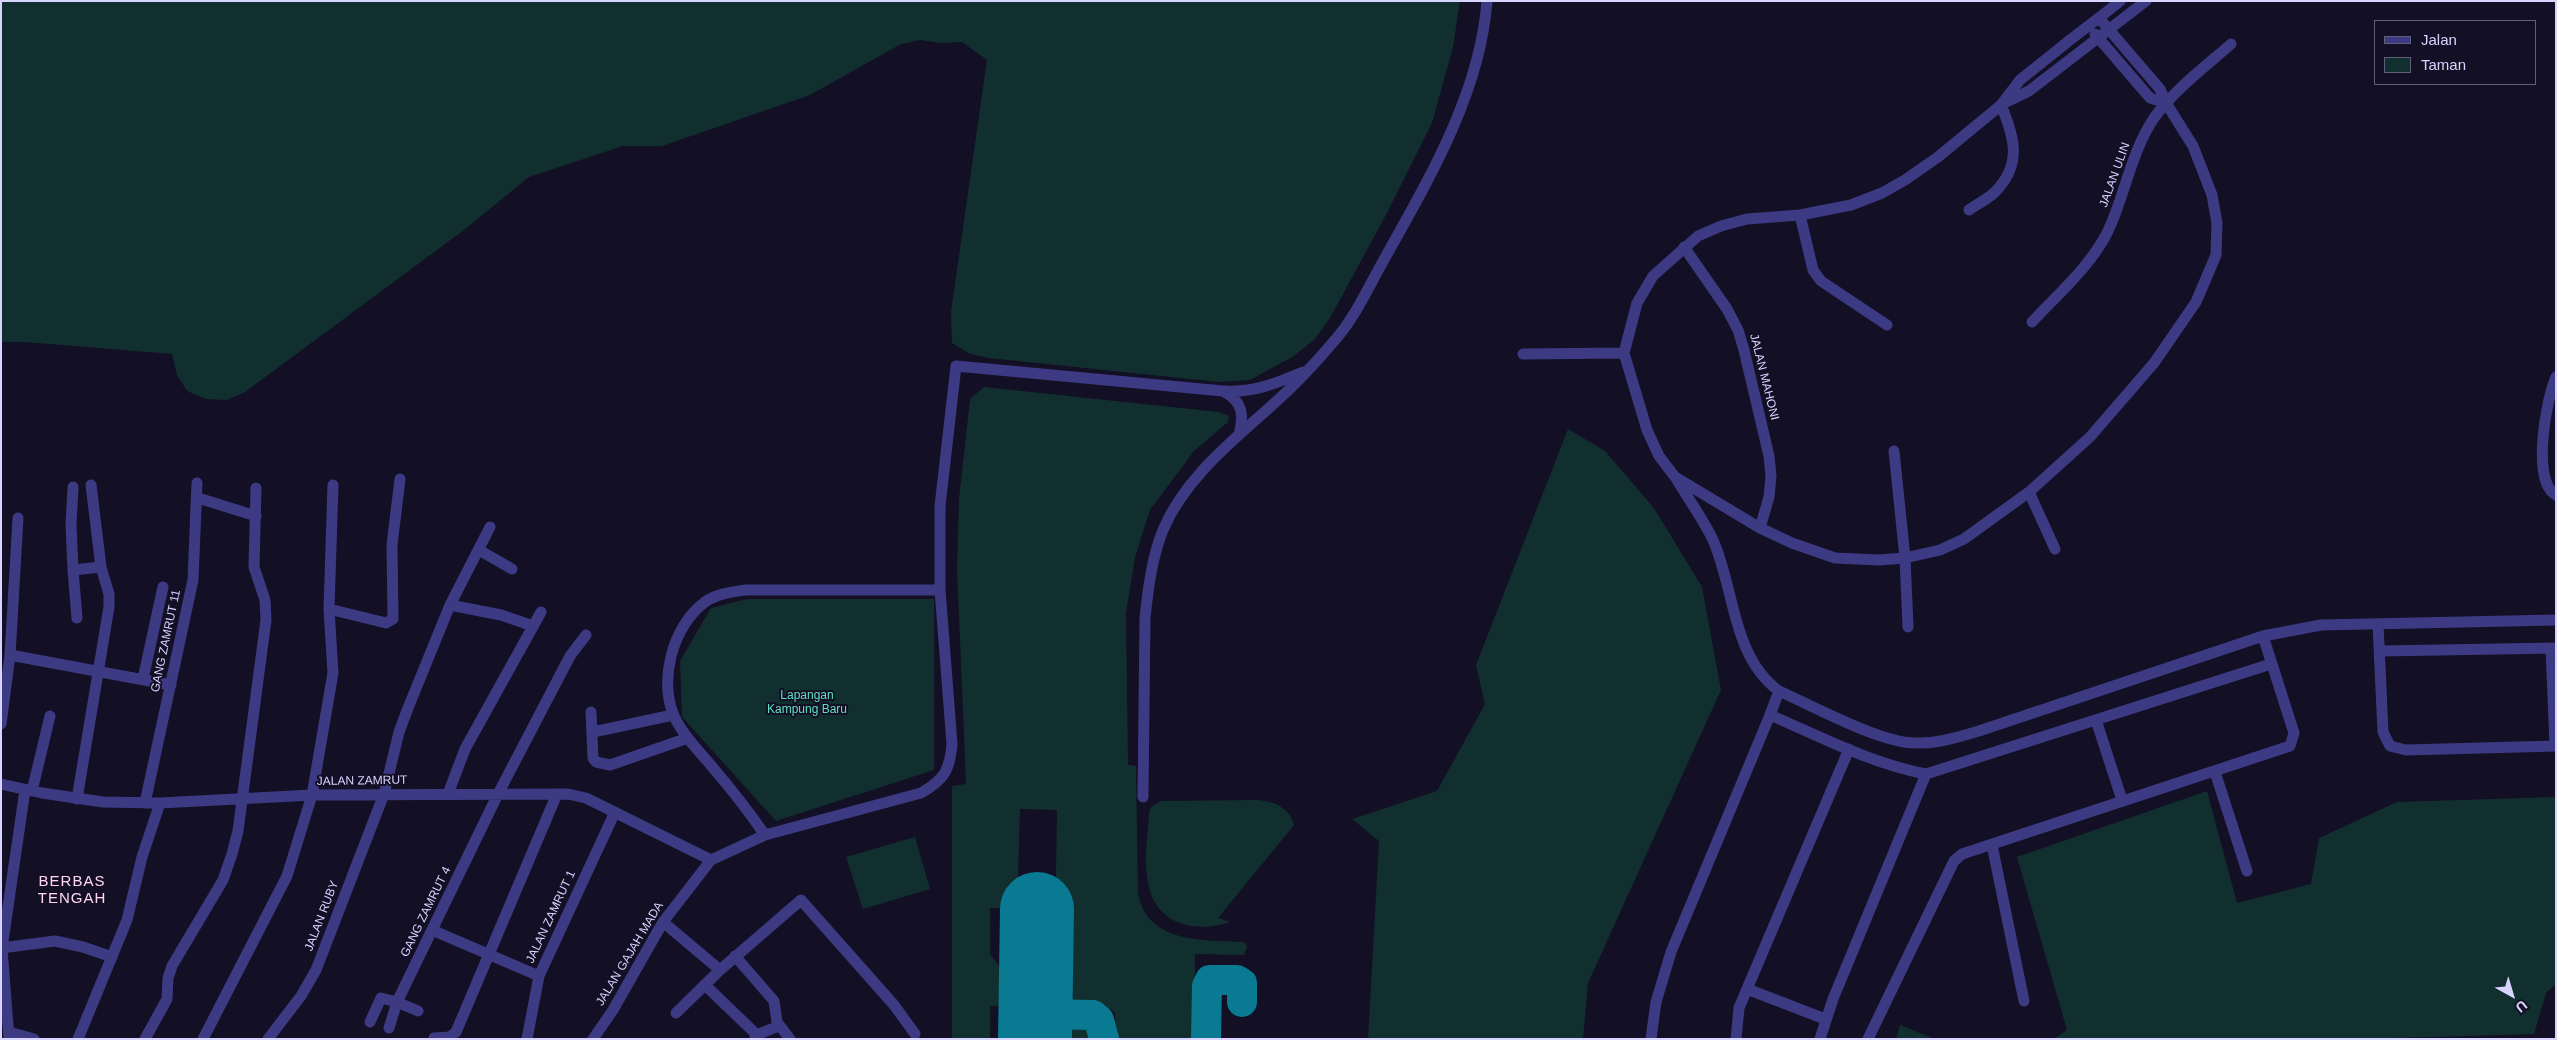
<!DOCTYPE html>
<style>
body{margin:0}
#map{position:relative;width:2557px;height:1040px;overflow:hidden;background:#130f25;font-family:Arial,sans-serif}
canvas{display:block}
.frame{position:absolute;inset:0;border:2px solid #d8d3ff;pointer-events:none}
.legend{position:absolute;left:2374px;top:20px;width:162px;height:65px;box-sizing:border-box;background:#130f25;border:1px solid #625d7c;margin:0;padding:6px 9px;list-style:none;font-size:15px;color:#d8d3ff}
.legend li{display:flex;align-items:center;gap:10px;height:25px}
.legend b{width:25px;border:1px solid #625d7c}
.north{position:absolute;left:2487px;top:970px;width:50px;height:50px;-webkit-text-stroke:4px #130f25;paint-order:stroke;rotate:141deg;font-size:14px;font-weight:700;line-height:20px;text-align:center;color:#d8d3ff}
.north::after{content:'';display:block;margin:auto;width:18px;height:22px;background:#d8d3ff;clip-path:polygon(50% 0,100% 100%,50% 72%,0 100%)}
</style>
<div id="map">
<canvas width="2557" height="1040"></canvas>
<div class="frame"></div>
<ul class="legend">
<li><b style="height:6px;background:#3d3a84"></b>Jalan</li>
<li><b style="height:14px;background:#122f2f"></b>Taman</li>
</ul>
<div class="north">U</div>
</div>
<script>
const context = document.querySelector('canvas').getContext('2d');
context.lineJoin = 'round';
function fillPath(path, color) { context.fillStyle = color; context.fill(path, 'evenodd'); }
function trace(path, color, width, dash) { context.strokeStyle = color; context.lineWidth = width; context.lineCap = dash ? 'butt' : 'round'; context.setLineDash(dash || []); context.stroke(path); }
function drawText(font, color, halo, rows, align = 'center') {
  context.font = font + ' Arial,sans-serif'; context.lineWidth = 4; context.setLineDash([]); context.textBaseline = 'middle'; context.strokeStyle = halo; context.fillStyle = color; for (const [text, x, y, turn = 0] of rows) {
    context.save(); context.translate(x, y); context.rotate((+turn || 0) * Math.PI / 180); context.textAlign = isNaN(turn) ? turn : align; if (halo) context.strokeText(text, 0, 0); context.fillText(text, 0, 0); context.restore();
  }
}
fillPath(new Path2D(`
 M1,1H1460L1453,47L1432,123L1387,213L1330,318L1315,339L1294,356L1250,380L1219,382L989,358L970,354L952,343L951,312L987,60L962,42L941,43L920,40L901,44L810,95L662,146H623L529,177L464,230L245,392L227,400L206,399L187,391L177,375L172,354L25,342H1Z
 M984,387L1219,412L1229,416L1228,422L1194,451L1150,510L1135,557L1126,613L1128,765L1136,766L1138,894C1148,944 1204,940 1244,942L1247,946L1244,955L1195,954L1194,1039H1116L1115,1013C1100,998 1074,1002 1054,1001L1057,810L1020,809L1017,908H990V954L1018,991L1016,1007L990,1006V1039H952V786L966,784L957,569L959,499L970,399Z
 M1568,429L1605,451L1654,508L1702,587L1721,690L1588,983L1583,1039H1368L1379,841L1352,819L1437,791L1485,704L1476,665Z
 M747,599H934V770L776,821L682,717L680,661L711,608Z
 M2207,791L2237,903L2311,884L2319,838L2397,802L2556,797V984L2546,993L2534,1034L2364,1039H2054L2067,1030L2017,857Z
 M1257,800C1274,801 1290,808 1294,825L1218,918L1230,922C1191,935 1151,922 1147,876C1144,856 1148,833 1149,813L1151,807L1161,801Z
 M915,837L930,889L863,909L846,857Z
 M1078,1024L1089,1031V1039H1059V1029Z
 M1900,1025L1935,1039H1896Z`), '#122f2f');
trace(new Path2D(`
 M1035,1014L1093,1015L1099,1020L1104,1039
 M1206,1039L1207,986L1210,980H1237L1242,983V1002`), '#0a7992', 30);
trace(new Path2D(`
 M1035,1039L1037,909`), '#0a7992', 74);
trace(new Path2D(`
 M2099,18L2160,89L2166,103L2193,146L2212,195L2217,223L2216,255L2196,302L2154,363L2090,437L2029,492L1964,539L1940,550L1905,558L1879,560L1835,558L1792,543L1760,528L1675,477L1659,456L1647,430L1624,353L1637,303L1653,276L1698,236L1721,226L1747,219L1800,215L1851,205L1882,193L1905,180L1938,157L2001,105L2020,80L2070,40L2109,10L2120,1
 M2095,34L2150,98L2166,103
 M2004,103L2029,91L2146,1
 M1969,210C1977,204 1988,199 1995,192C2023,164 2014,136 2001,105
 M1800,215L1813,270L1821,281L1887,325
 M1684,247L1727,309L1738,330L1744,350L1769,456L1771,476L1769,497L1760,528
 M2032,322C2058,294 2091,266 2108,231C2125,195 2131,152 2154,118C2174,90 2205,67 2231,44
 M1523,354L1624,353
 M2556,377C2546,399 2531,482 2556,495
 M1225,391C1253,393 1277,383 1303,372
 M1894,451L1905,558L1908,627
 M1677,480C1689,500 1703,519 1713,540C1735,590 1732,657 1779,691C1813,706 1880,743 1915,743C1937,744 1958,737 1979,731L2263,636L2321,625L2556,620
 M2029,492L2055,549
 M198,498L256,516
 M479,550L512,569
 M73,570L71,525L73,487
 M450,605L501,615L533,626
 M329,609L386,623L393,619L392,545L400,479
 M77,618L73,570L101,567
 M2378,624L2383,732L2390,746L2406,750L2556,746
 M2551,649L2555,746
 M2380,651L2556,648
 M10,655L171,685
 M143,679L163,587
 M1779,691L1770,715C1821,737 1872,764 1926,774L2271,664
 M591,712L593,758L596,762L610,765L688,738
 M2096,720L2122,800
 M1,724L10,655L18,518
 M593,732L673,715
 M2215,772L2247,871
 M1,784L42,793L103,802L160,803L312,795L568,794L586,798L711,860
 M32,791L50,716
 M448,794L465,749L541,612
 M1143,797L1145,618C1148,589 1152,557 1163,530C1186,475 1238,437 1280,398C1300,380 1318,360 1335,340C1356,316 1370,284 1386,256C1430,177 1480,93 1487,1
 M77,799L109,607V594L101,567L91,485
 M145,803L193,580L197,483
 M765,835C749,812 732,790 714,769C701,753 685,738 676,720C657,684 672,626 705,602C716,594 731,592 745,590H940
 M1992,845L2024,1001
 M663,922L720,970L801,900L894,1005L915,1034
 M432,930L539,976
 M1,948L55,941L83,947L112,957
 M735,956L774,1001L777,1022L790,1039
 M705,985L755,1033V1039
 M1747,989L1825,1019
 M676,1013L720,970
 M370,1022L381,998L397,1002L498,794L570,656L586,635
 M389,1028L397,1002L418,1011
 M9,1032L34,1039
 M756,1035L779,1026
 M434,1038L450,1037L456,1032L557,794
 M9,1039L2,948L25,790
 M78,1039L127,920L142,857L160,803
 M145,1039L167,999L168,978L172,966L223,880L232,854L238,831L266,620L265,600L254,567L256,488
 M203,1039L287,876L312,795L333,673L329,609L333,485
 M268,1039L301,996L316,970L384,794L399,732L408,708L450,605L490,527
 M527,1039L539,976L615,812
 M593,1039L613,1010L663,922L711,860L765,835L921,793C944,780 950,770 952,744L940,590V506L956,366L1223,391C1243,401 1244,415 1239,435
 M1651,1039L1656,1002L1671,952L1770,715
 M1736,1039L1739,1008L1747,989L1849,749
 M1820,1039L1833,999L1926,774
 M1868,1039L1954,861L1962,854L2290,746L2294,733L2263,636`), '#3d3a84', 11);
drawText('12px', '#d8d3ff', '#130f25', [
 ["JALAN ULIN",2115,175,-70],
 ["JALAN MAHONI",1764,377,76],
 ["GANG ZAMRUT 11",166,641,-78],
 ["JALAN ZAMRUT",362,781,-1],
 ["GANG ZAMRUT 4",426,912,-64],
 ["JALAN RUBY",322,916,-69],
 ["JALAN ZAMRUT 1",551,917,-65],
 ["JALAN GAJAH MADA",630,954,-59]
]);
drawText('12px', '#5ee0c0', '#130f25', [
 ["Lapangan",807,696],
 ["Kampung Baru",807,710]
]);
context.letterSpacing = '1px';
drawText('15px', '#ffd5f0', '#130f25', [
 ["BERBAS",72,882],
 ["TENGAH",72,899]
]);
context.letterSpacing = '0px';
</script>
